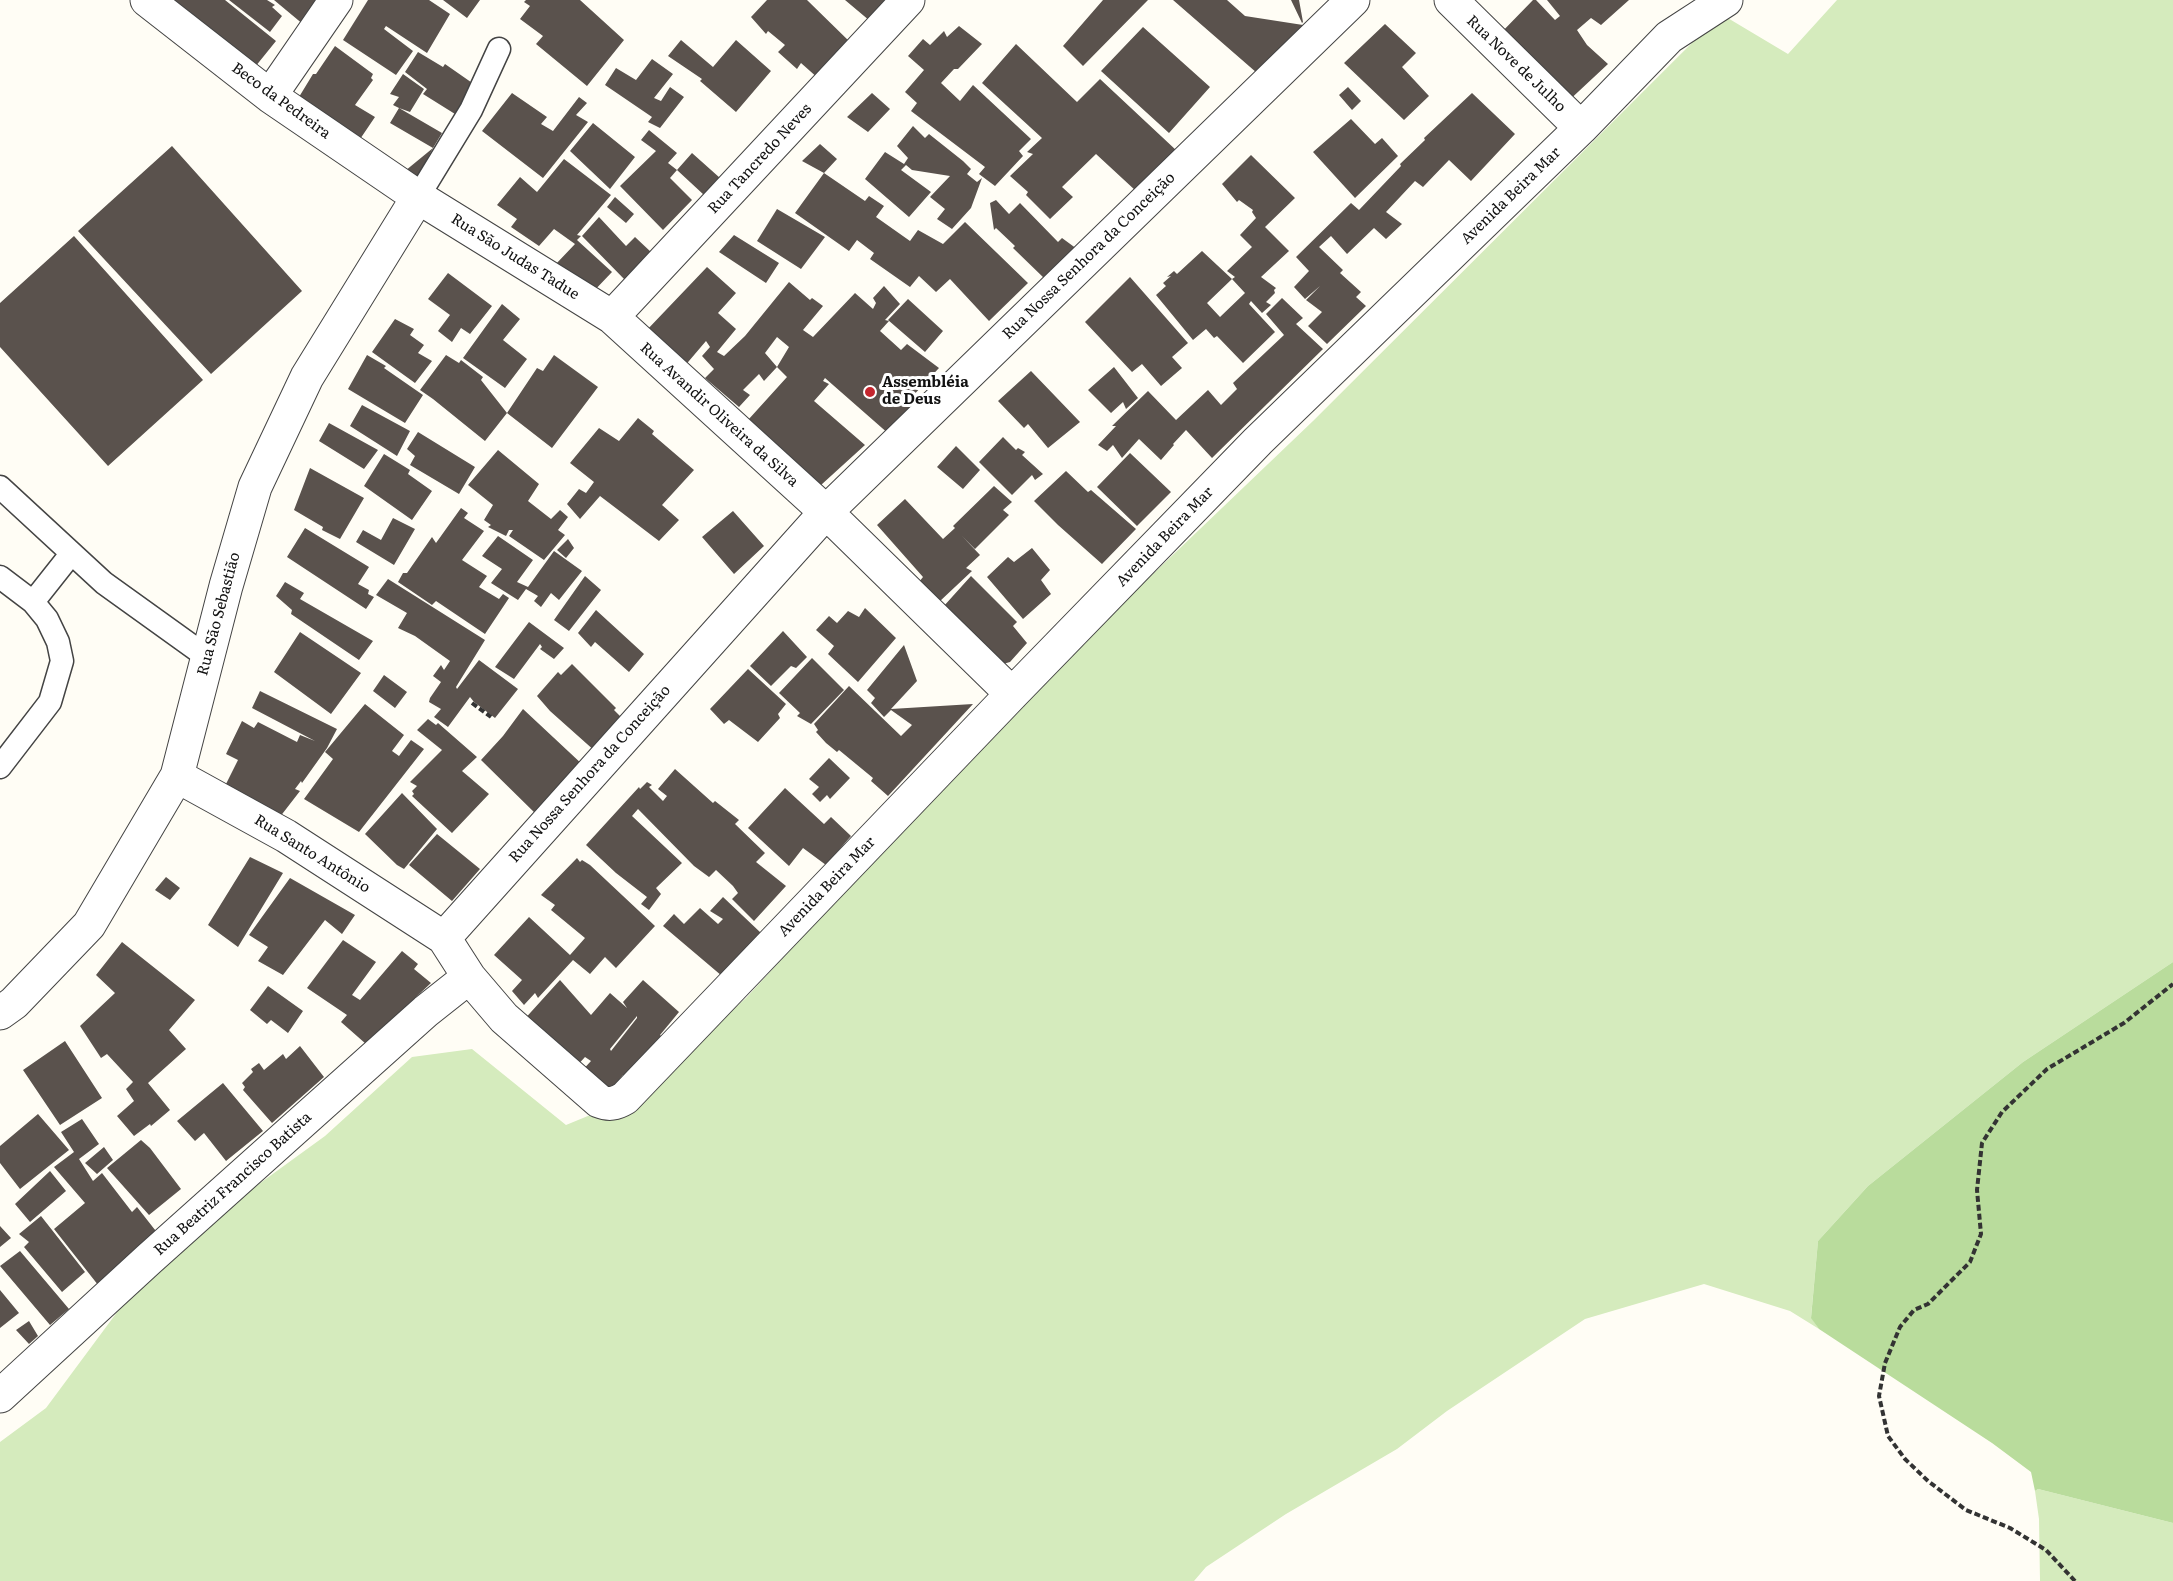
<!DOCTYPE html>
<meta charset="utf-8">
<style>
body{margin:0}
canvas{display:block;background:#fffdf5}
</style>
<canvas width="2173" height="1581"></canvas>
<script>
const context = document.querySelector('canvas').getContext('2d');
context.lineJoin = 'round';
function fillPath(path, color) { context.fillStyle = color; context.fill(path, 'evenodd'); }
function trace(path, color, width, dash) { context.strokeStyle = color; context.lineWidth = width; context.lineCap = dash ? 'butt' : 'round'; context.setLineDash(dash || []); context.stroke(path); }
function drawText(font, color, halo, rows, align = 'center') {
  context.font = font + ' Literata,serif'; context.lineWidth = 6; context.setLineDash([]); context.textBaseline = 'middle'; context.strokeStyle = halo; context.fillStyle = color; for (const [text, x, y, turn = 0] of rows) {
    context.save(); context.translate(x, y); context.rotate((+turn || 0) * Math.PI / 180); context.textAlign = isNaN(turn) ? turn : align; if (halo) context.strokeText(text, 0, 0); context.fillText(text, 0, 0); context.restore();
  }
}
fillPath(new Path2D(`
 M1837,0H2173V962L2023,1062L1868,1186L1818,1241L1811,1317L1819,1329L1790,1311L1704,1284L1585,1319L1447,1411L1397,1449L1286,1514L1206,1567L1194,1581H0V1442L46,1408L132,1292L230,1205L325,1136L412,1057L472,1049L566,1125L634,1097L746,998L812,926L884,831L1313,421L1721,14L1788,54Z
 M2038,1489L2173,1523V1581H2040L2039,1519L2035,1491Z`), '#d5ebbd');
fillPath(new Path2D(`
 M2173,962V1523L2038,1489L2035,1491L2031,1472L1992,1443L1819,1329L1811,1318L1818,1241L1868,1186L2023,1062Z`), '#b9dc9c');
fillPath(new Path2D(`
 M174,0H225L276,41L255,67Z
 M229,0H267L275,5L272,7L282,16L270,32Z
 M274,0H330L310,30Z
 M368,0H429L450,14L427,53L386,26L384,29L413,51L396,75L343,40Z
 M443,0H480L467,18Z
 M526,0H580L624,40L587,86L536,44L543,36L520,19L530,6L524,2Z
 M767,0H807L852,44L819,79L801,63L797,69L778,52L785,45L768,31L766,34L751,17Z
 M845,0H888L870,21Z
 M1103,0H1148L1083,66L1063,46Z
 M1173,0H1227L1245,16L1303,25L1257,73Z
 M1291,0H1299L1303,22L1302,23Z
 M1533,0H1536L1555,20L1560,16L1547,0H1629L1601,25L1591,18L1577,30L1587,45L1608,64L1564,105L1496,38Z
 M1385,24L1416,53L1402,67L1429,96L1404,120L1344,63Z
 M959,26L982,44L958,69H954L941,83L960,101L973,85L1031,139L1019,151L1023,156L995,186L979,174L985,167L911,111L917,103L905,92L924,70L908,56L923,39L930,45L944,31L947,37Z
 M1143,27L1210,87L1169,133L1101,71Z
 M681,40L713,67L736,40L771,71L736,112L700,81L702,79L668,56Z
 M1016,44L1077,102L1100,79L1177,151L1136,191L1096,154L1062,187L1073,197L1050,219L1026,195L1028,192L1010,176L1033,154L1027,152L1042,138L982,83Z
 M335,46L373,74L371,78L373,80L355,105L375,117L354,148L299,97L313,74H316Z
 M418,52L443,67L445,64L478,87L463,119L423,94L427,89L405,72Z
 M652,59L673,74L654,98L661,101L670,87L684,97L660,128L648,122L652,117L605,85L616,68L636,80Z
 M403,74L424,89L410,112L399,108L442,133L433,148L390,123L399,108L393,105L399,97L390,94Z
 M1348,87L1361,101L1352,110L1339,95Z
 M512,93L547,117L541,124L553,131L579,97L587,103L576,115L588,122L543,178L482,131Z
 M872,93L890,109L868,132L847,117Z
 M1472,93L1515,134L1471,181L1449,160L1423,187L1415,181L1386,212L1402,224L1386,239L1374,228L1347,254L1331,236L1319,247L1343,270L1340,273L1361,292L1356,297L1366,306L1327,344L1308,326L1322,312L1306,300L1320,286L1305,299L1294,287L1309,271L1296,257L1351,203L1359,210L1401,166L1400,164L1425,140L1424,138Z
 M1351,119L1375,144L1382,138L1398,156L1355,198L1313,152Z
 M593,123L635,157L610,189L570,151Z
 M913,126L925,138L929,134L963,161L971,169L967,174L977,182L982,178L971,208L952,229L937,219L945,209L930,197L950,176L912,170L906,165L901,170L931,192L909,217L865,179L885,152L904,164L908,158L897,146Z
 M649,130L677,153L668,163L677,170L670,178L692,200L663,230L620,186L656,151L641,140Z
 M820,144L837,159L824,173L802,161Z
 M172,146L302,291L211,374L78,231Z
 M433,148L411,190L394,180Z
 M692,153L720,178L704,195L677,170Z
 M1251,155L1295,198L1265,227L1289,251L1261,277L1276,288L1274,290L1275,293L1266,302L1271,305L1262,313L1251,301L1249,304L1275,332L1243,363L1217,336L1214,338L1206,329L1193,340L1156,295L1166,286L1163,283L1171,276L1167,277L1174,271L1177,274L1202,251L1232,279L1235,277L1227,271L1252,247L1240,235L1256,218L1252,212L1253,210L1239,200L1237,202L1222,184ZM1232,279L1245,293L1220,317L1207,303Z
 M564,159L611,195L577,235L581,236L577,240L612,272L592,293L555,265L575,244L554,229L539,246L511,227L517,219L497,205L520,177L537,192Z
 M824,173L865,201L869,196L884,206L876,217L910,241L918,230L943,244L965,222L1028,283L989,321L950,279L936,292L919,276L910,287L870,259L874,253L857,240L849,251L795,213Z
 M615,197L634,214L626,223L607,207Z
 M996,200L1009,214L1020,203L1058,242L1062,238L1077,249L1046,280L1013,248L1015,246L996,228L994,230L990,203Z
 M777,209L825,237L801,269L757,241Z
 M599,217L626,246L635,237L652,253L626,281L582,236Z
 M734,235L779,263L766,283L719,252Z
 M74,236L203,380L108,466L0,347V303Z
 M707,267L736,293L718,313L736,329L717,352L724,356L745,336L789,282L810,300L812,298L823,306L803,330L813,337L855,293L873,309L876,303L873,298L884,286L900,304L885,320L889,321L880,331L901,350L907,344L939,368L908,401L917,408L890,435L825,378L823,381L829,384L814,401L865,445L821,485L748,420L787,377L777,367L764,381L759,374L743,390L750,395L739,407L705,378L714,369L702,356L710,347L706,341L683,368L645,332ZM777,337L789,347L777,367L765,353Z
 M448,273L492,306L470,334L461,328L452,342L438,331L450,315L428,299Z
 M1130,277L1188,343L1172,357L1182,368L1161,386L1142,364L1132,372L1085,322Z
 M1282,298L1303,318L1296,324L1323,349L1212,458L1186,430L1173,444L1174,445L1161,460L1139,439L1122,458L1113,445L1107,451L1098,445L1116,426H1112L1148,391L1176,420L1208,390L1221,405L1237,389L1233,383L1284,335L1266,314Z
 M908,299L943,331L925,352L888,320Z
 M502,304L520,319L503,340L527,359L505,388L463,358Z
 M395,319L414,329L410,335L424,345L418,353L432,361L415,383L372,352Z
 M367,355L386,366L384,368L423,395L405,423L348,389Z
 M446,355L459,363L461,360L483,377L481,380L507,413L485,441L433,399L420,390Z
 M554,355L598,387L552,448L507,413L537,368L543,371Z
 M1114,367L1138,398L1126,409L1123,402L1111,413L1088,390Z
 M1031,371L1080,422L1048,448L1028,424L1024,428L998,401Z
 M362,405L410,431L397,456L350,426Z
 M638,418L654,431L652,434L694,470L662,505L679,520L659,541L600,496L580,519L567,504L579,489L586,493L594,482L570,463L599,428L619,441Z
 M329,423L378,450L364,469L319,441Z
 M418,432L475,467L459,494L410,465L415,456L407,449Z
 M1003,437L1016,450L1018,448L1025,452L1022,455L1043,474L1035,480L1032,475L1012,495L979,462Z
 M956,446L980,470L963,489L937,467Z
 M498,450L539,484L528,501L551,519L560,510L568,517L558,530L565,535L544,560L509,536L513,530H509L506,536L488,527L491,525L484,520L493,505L468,485Z
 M1130,453L1171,492L1137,526L1097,487Z
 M384,454L410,470L408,474L432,491L412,520L364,486Z
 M310,468L364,498L340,539L322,530L323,527L294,510Z
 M1066,471L1088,492L1091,490L1136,529L1102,564L1058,525L1034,501Z
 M994,486L1012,502L1003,510L1009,515L975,549L962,536L980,555L966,568L972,571L939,602L919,582L923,577L877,525L905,499L943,539L955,528L953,526Z
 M461,508L468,513L464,518L484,531L462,560L487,576L479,587L499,599L503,594L509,598L485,634L436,601L432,605L398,582L403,573H407L432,537L436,543Z
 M733,511L764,546L734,574L702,537Z
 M393,518L415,529L394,565L356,542L363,530L381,540Z
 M305,528L369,567L358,584L369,590L368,594L374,597L366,609L287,557Z
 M498,536L533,560L517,582L528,587L554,551L582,571L559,600L551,593L541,607L534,601L538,596L526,589L518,600L491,583L502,569L482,556Z
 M568,539L574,548L566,558L557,550Z
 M1032,548L1050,570L1041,580L1051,594L1023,619L987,577L1008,557L1014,562Z
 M585,576L601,590L569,631L554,620Z
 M971,576L1017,622L1013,626L1027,643L1010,662L1003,664L943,607Z
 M388,579L485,640L456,687L457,689L479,660L518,689L495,718L474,702L470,697L448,727L434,717L441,709L429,702L430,698L441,682L433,676L441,665L444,670L450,661L415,636L398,628L407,613L376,595Z
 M285,582L304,593L300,599L373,641L359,660L291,614L292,610L276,596Z
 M865,608L896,638L858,682L828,654L834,646L816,630L829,616L837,623L848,611L859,617Z
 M596,610L644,654L629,672L595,642L591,647L578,633Z
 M529,622L564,648L554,659L540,649L542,647L540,644L514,679L495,667Z
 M783,631L807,657L796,668L791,666L771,686L750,666Z
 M300,632L361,673L331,714L274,672Z
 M904,645L917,681L891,709L973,704L888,796L871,781L873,778L839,750L837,752L826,743L816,732L818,730L814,724L849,686L901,736L912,725L891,710L884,717L871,703L875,698L867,690Z
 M812,658L844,690L811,724L797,716L800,713L779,693Z
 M572,664L616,708L614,710L625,721L596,752L550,711L537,696L558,672L561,675Z
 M748,669L786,704L778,714L780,718L758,742L729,720L724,724L710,709Z
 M384,675L407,692L395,708L373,691Z
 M260,691L337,729L327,748L302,783L301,781L295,789L300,791L276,822L222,792L238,760L226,754L242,721L254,728L258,722L297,742L300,735L315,741L252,708Z
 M365,704L404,735L392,751L399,756L411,740L424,749L359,832L304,799L333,759L325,752Z
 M523,709L584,766L538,816L481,760L503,736Z
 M428,719L436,725L438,723L477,757L462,771L489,794L452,833L412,796L414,794L412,791L417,786L410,782L442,750L417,730Z
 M829,758L850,778L830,799L827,795L820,802L812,794L819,787L809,779Z
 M675,769L713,803L715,801L739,820L735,824L765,853L756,862L786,886L754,921L732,899L738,893L733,886L716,870L709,877L694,866L638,809L632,816L682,863L656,888L661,894L649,910L641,904L647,897L616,873L586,845L639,787L640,789L647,782L652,785L649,787L663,801L667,796L658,789Z
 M785,788L824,824L831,817L851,836L826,865L803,848L789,866L748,828Z
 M402,793L437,829L404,869L397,865L365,834Z
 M437,834L480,869L452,901L409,865Z
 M250,857L283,873L238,947L208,925Z
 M577,858L580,862L582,860L590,865L655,926L616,968L605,957L590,974L573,960L538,998L535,993L524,1005L512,991L522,980L494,955L529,917L570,955L585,938L551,910L555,905L541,895Z
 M166,877L180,888L170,900L155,890Z
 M290,878L355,915L342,934L325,920L283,975L258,961L268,947L249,935Z
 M723,897L761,933L722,976L663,926L674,914L684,924L700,908L718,924L723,919L710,911Z
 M343,940L376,962L352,995L360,1000L402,951L418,964L414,969L431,983L366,1044L341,1022L347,1015L307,988Z
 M122,942L195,1000L169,1030L186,1049L148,1083L170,1110L151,1126L150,1124L134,1136L117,1116L134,1101L126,1089L133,1082L107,1054L101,1058L80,1026L115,993L96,975Z
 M560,980L591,1015L610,993L627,1008L623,1002L643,980L679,1012L660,1035L669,1043L632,1083L623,1075L604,1098L578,1075L591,1061L585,1057L574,1069L521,1023ZM637,1016V1018L611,1051L610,1049Z
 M268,986L303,1011L288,1033L271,1020L267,1024L250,1010Z
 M65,1041L102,1098L60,1125L23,1070Z
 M300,1046L324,1077L272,1123L243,1090L245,1087L242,1083L253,1072L251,1069L259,1063L264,1070L283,1054L286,1059Z
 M223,1083L263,1131L226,1161L204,1133L195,1141L177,1121Z
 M38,1114L69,1150L20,1189L0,1163V1146Z
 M82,1119L99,1144L79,1159L93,1181L102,1173L132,1212L137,1207L159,1235L102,1290L54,1229L85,1203L54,1167L74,1152L61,1132Z
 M141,1140L150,1148L181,1189L149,1215L107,1168Z
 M104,1147L113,1160L97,1174L85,1163Z
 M50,1171L66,1191L30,1222L15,1204Z
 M41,1216L85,1272L62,1292L24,1247L29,1242L19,1234Z
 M0,1226L11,1238L0,1247Z
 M20,1251L69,1309L50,1325L0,1266Z
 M0,1290L19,1313L0,1328Z
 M29,1321L38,1336L29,1344L16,1330Z`), '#5a524d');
const lane = new Path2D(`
 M418,197L471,110L499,49
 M0,487L104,583L207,657
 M0,577L33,602L47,619L58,642L62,661L50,702L0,767
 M33,602L71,554`);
const street = new Path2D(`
 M147,0L270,96L418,197L612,317L826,512L1012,694
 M1451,0L1581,128
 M270,96L336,0
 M612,317L908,0
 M177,776L286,836L444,938L469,977L504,1018L599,1101C609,1105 615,1104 625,1098L1012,694L1258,441L1581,128L1669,37L1726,0
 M444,938L826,512L1353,0
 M0,1013L14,1003L89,925L177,776L226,586L255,487L307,377L418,197
 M0,1396L149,1259L426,1011L469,977`);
trace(lane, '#444', 25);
trace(street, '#444', 35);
trace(new Path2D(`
 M472,703L491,717
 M2075,1581L2046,1550L2010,1528L1966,1510L1928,1481L1905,1459L1888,1436L1879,1396L1885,1363L1900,1327L1914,1310L1928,1304L1970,1262L1981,1234L1977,1190L1982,1143L2002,1112L2047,1069L2124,1023L2173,984`), '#333', 4, [6, 3]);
trace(lane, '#fff', 22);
trace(street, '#fff', 33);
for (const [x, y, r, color] of [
 [870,392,6,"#c4262e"]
]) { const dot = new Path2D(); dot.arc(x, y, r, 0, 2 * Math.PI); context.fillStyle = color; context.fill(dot); trace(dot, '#fff', 2); }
drawText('15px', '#111', '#fff', [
 ["Rua Nove de Julho",1516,64,44],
 ["Beco da Pedreira",281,101,36],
 ["Rua Tancredo Neves",760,159,-47],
 ["Avenida Beira Mar",1511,196,-44],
 ["Rua Nossa Senhora da Conceição",1089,256,-44],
 ["Rua São Judas Tadue",515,257,32],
 ["Rua Avandir Oliveira da Silva",719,415,42],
 ["Avenida Beira Mar",1165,537,-46],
 ["Rua São Sebastião",219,614,-75],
 ["Rua Nossa Senhora da Conceição",590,774,-48],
 ["Rua Santo Antônio",312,854,32],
 ["Avenida Beira Mar",827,887,-46],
 ["Rua Beatriz Francisco Batista",233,1184,-42]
]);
drawText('bold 15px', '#111', '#fff', [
 ["Assembléia",882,383],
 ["de Deus",882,400]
], 'left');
</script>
